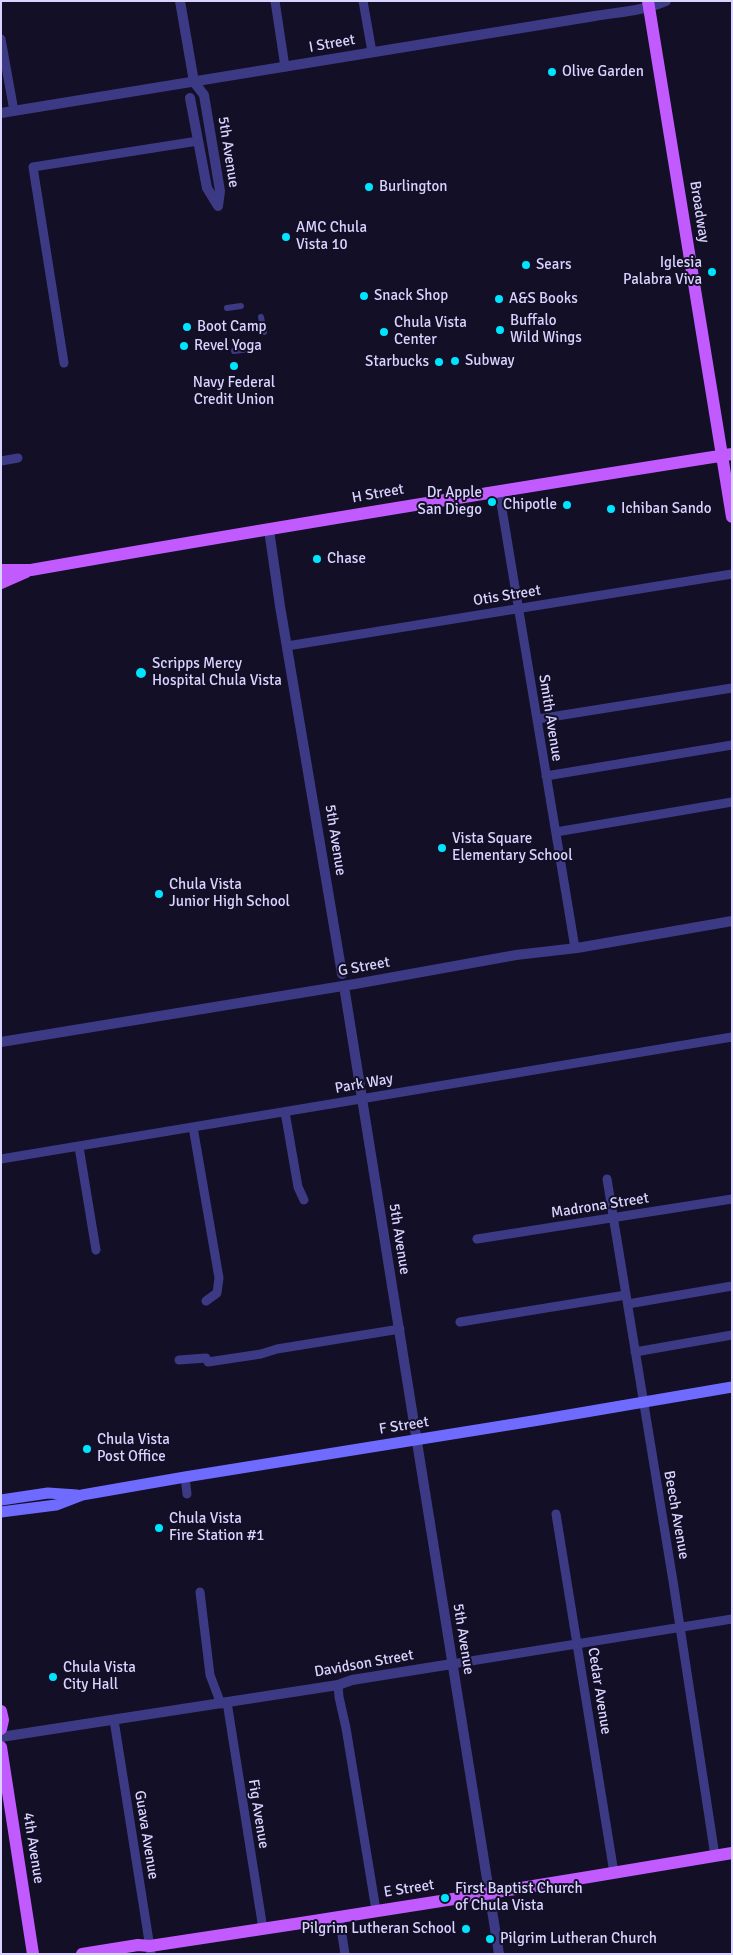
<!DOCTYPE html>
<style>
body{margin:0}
#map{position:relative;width:733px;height:1955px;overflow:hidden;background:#130f26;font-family:Signika,sans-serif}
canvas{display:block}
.frame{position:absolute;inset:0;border:2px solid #d9d4ff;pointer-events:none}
</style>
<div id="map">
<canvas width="733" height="1955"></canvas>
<div class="frame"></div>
</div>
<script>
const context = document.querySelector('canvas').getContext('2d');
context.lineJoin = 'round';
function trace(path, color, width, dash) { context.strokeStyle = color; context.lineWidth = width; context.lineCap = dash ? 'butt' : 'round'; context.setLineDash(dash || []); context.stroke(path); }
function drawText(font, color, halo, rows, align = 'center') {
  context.font = font + ' Signika,sans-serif'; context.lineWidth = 4; context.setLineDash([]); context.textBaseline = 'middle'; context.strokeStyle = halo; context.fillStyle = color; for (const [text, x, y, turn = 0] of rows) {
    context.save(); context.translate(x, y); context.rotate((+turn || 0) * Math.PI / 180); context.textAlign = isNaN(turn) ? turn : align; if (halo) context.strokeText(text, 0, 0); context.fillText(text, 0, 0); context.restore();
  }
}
trace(new Path2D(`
 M227,308L241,306
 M261,317L264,332
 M234,351L248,349`), '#3d3a85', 6);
trace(new Path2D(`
 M275,1L285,67
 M363,1L372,52
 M1,39L14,111
 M64,363L33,167L198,141
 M1,461L18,458
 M499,491L575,948
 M287,646L732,574
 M538,719L732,688
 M546,776L732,745
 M556,832L732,802
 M285,1112L298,1187L304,1200
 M193,1127L219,1278L217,1293L206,1301
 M79,1147L96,1250
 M1,1159L732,1037
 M607,1179L673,1581L715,1856
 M477,1239L732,1199
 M628,1304L732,1286
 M460,1322L626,1295
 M635,1352L732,1335
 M179,1360L206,1358L208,1362L261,1354L277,1349L400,1329
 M185,1477L187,1494
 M556,1514L614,1873
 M200,1592L210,1675L221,1704
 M452,1664L732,1619
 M338,1685L339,1697L346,1728L376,1910
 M227,1702L263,1929
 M114,1720L151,1954
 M339,1916L345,1954`), '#3d3a85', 9);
trace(new Path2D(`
 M180,1L194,82L204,95L220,191L218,206
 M190,98L207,188L218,206
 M1,113L595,16C619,12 643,11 666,1
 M269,530L280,606L342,974
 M344,986L499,1954
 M1,1042L355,984L516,955L577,948L732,921
 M1,1737L338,1685L352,1680L452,1664`), '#3d3a85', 10);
trace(new Path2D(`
 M1,1500L48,1493L77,1495
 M1,1512L56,1505L82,1495L185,1477L539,1420L732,1387`), '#6f6bff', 11);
trace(new Path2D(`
 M648,1L732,517
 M1,570H31C264,529 498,491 732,454
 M1,583L26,572
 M1,1711L3,1720L1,1729
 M1,1747L33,1954
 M82,1954L138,1945L150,1946C344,1917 538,1886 732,1853`), '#c25bff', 12);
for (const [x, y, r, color] of [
 [552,72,5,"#00e5ff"],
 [369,187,5,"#00e5ff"],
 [286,237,5,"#00e5ff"],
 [526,265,5,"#00e5ff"],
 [712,272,5,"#00e5ff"],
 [364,296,5,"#00e5ff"],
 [499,299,5,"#00e5ff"],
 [187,327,5,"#00e5ff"],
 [500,330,5,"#00e5ff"],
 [384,332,5,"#00e5ff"],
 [184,346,5,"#00e5ff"],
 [455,361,5,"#00e5ff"],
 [439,362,5,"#00e5ff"],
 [234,366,5,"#00e5ff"],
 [492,502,5,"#00e5ff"],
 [567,505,5,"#00e5ff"],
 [611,509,5,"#00e5ff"],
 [317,559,5,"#00e5ff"],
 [141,673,6,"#00e5ff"],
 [442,848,5,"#00e5ff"],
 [159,894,5,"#00e5ff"],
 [87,1449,5,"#00e5ff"],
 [159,1528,5,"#00e5ff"],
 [53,1677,5,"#00e5ff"],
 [445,1898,5,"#00e5ff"],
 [466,1929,5,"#00e5ff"],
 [490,1939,5,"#00e5ff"]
]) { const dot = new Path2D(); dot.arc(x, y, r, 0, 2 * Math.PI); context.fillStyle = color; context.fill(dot); trace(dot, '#130f26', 2); }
drawText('15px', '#d9d4ff', '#130f26', [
 ["I Street",332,44,-10],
 ["5th Avenue",228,152,81],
 ["Broadway",699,212,81],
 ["H Street",378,494,-10],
 ["Otis Street",507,596,-9],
 ["Smith Avenue",550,718,81],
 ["5th Avenue",335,840,81],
 ["G Street",364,967,-10],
 ["Park Way",364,1084,-10],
 ["Madrona Street",600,1206,-9],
 ["5th Avenue",399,1239,81],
 ["F Street",404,1426,-9],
 ["Beech Avenue",676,1515,80],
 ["5th Avenue",463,1639,81],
 ["Davidson Street",364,1664,-10],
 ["Cedar Avenue",599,1691,81],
 ["Fig Avenue",258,1814,81],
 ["Guava Avenue",146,1835,81],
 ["4th Avenue",33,1848,81],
 ["E Street",409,1889,-9]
]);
drawText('15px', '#d9d4ff', '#130f26', [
 ["Olive Garden",562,72],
 ["Burlington",379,187],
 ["AMC Chula",296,228],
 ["Vista 10",296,245],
 ["Iglesia",702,263,"right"],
 ["Palabra Viva",702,280,"right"],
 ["Sears",536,265],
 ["Snack Shop",374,296],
 ["A&S Books",509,299],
 ["Buffalo",510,321],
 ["Wild Wings",510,338],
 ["Chula Vista",394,323],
 ["Center",394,340],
 ["Boot Camp",197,327],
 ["Revel Yoga",194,346],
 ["Subway",465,361],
 ["Starbucks",429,362,"right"],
 ["Navy Federal",234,383,"center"],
 ["Credit Union",234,400,"center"],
 ["Dr Apple",482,493,"right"],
 ["San Diego",482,510,"right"],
 ["Chipotle",557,505,"right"],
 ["Ichiban Sando",621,509],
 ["Chase",327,559],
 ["Scripps Mercy",152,664],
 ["Hospital Chula Vista",152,681],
 ["Vista Square",452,839],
 ["Elementary School",452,856],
 ["Chula Vista",169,885],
 ["Junior High School",169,902],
 ["Chula Vista",97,1440],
 ["Post Office",97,1457],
 ["Chula Vista",169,1519],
 ["Fire Station #1",169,1536],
 ["Chula Vista",63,1668],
 ["City Hall",63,1685],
 ["First Baptist Church",455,1889],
 ["of Chula Vista",455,1906],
 ["Pilgrim Lutheran School",456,1929,"right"],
 ["Pilgrim Lutheran Church",500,1939]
], 'left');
</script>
